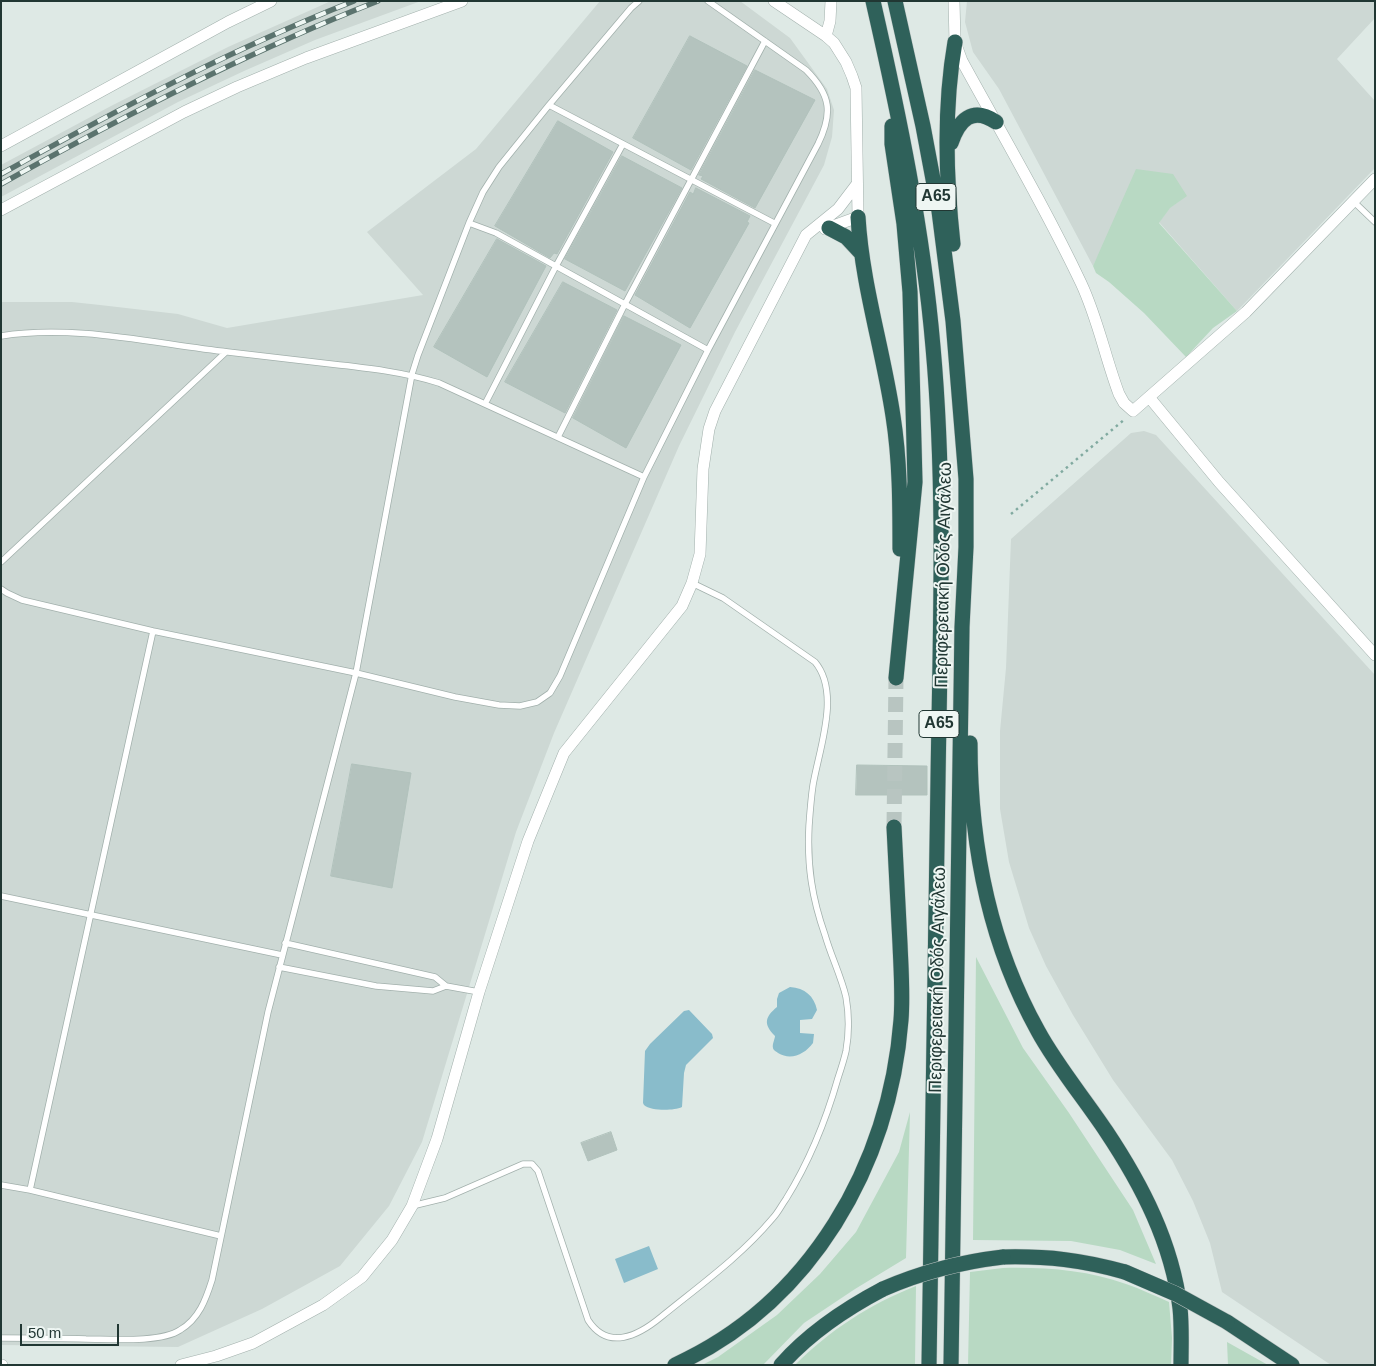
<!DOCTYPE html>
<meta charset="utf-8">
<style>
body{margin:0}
#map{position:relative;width:1376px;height:1366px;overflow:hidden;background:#dee9e5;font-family:Helvetica,sans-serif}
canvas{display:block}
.frame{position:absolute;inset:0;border:2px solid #213733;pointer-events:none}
.scale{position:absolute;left:20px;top:1324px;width:99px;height:22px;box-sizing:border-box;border:2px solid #213733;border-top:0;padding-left:6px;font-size:15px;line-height:18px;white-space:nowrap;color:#213733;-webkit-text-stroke:4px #eef6f3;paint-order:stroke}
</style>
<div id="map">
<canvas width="1376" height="1366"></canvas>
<div class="frame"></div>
<div class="scale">50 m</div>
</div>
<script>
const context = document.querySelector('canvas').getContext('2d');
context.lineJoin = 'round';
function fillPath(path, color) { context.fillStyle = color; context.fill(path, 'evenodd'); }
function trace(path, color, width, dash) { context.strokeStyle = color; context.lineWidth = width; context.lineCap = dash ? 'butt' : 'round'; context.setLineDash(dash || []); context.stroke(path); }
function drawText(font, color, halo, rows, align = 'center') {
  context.font = font + ' Helvetica,sans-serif'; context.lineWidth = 4; context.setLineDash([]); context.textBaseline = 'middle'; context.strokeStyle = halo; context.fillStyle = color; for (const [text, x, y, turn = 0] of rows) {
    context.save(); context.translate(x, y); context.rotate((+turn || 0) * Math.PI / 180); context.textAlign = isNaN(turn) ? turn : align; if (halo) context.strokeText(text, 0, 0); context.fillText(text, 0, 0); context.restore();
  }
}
fillPath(new Path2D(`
 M331,1H421L315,40L244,71L178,102L1,197V165L111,106L228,47Z
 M600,1H740L790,38L827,89L834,110L832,137L824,165L735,332L679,446L554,733L516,832L422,1142L389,1206L340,1266L262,1309L178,1347L1,1345V302H72L100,305L178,314L227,328L423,295L367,232L476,149Z
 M967,1H1375V18L1337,59L1375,101V168L1237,311L1159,222L1169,208L1187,196L1098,256L1093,266L999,89L973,52L965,22Z
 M1144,431L1156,435L1375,675V1365H1331L1222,1292L1210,1243L1193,1201L1172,1160L1113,1080L1073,1015L1046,966L1029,928L1009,862L1000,809V731L1006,668L1011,539L1131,433Z`), '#cdd8d4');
fillPath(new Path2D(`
 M1136,169L1173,174L1187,196L1170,208L1159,223L1237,311L1213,328L1186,357L1144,313L1109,282L1096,273L1093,266Z
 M976,957L1023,1048L1069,1113L1133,1210L1156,1264L1120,1250L1071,1241L973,1240Z
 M910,1112L906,1258L855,1289L804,1323L763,1365H702L718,1357L777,1315L820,1274L856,1232L899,1152Z
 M1003,1268C1044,1267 1087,1270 1126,1284C1141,1289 1155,1296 1169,1302L1172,1338L1171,1365H968L970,1272Z
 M916,1286L915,1365H795C830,1330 870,1304 916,1286Z
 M1227,1342L1268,1365H1228Z`), '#b8d9c3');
fillPath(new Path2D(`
 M790,987C805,988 814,996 817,1010L812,1019L800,1020V1033L814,1034L813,1043C805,1054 791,1061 778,1053C777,1052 773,1050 773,1048C772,1044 775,1039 775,1036C763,1024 765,1017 777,1007V999L779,993Z
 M689,1010L712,1034L713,1038L686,1065L684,1073L682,1107C673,1111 651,1111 644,1105L643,1103L645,1051L650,1044L684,1011Z
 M649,1246L658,1269L624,1283L615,1259Z`), '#89bccb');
const building = new Path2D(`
 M690,36L747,66L691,170L633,138Z
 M755,70L815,100L755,208L701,179L703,176L699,175Z
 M558,121L613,152L557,254L554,253L550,258L495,226Z
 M622,156L682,188L625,291L565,259Z
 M696,188L750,216L747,222L749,223L690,328L635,295L690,192L693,194Z
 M497,239L546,266L487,377L434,347Z
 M563,282L617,310L565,413L505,382Z
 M624,316L681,345L626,448L573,418Z
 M352,764L411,773L392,888L331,876Z
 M857,765L927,766V795H856Z
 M611,1132L617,1150L588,1161L581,1143Z`);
fillPath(building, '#b4c3be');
trace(building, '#b1c2bc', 1);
trace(new Path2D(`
 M894,827L896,678`), '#b8c5c1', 15, [15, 8]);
const lane = new Path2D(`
 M549,105L774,223
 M1353,201L1375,222
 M469,223L496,233L708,350
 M1,336C75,324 155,344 228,352C262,356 296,360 331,364C368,368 403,372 439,383L644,477
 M485,404L556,266L623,144
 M558,437L625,304L765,41
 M1,562L226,352
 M1,589L7,593L22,600L153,631L356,673L455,697L499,705L520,706L537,702L550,693L560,676L644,477L708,350L818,144C833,113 831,95 806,70L708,1
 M1,896L282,955
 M285,943L435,977L446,986L479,992
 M279,967L376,986L433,991L446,986
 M1,1185L30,1190L221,1236
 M30,1190L153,631
 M412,1206L445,1198L523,1164H532L538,1171L588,1320C608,1351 638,1336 661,1317C699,1286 740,1257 772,1219C778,1213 781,1206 786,1199C809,1162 826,1120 838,1078C841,1069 844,1060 846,1051C849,1034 849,1014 846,997C841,976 831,956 825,935C812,898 807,866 809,826C810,812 811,798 813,785C819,749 841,693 815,662L723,598L692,583
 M1,1338C29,1338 57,1338 86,1339C109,1339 161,1343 180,1330C199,1319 206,1299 212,1280L268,1012L356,673L412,374L418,355L469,223L483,192L499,167L549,105L631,8L639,1`);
const street = new Path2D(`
 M774,1L826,36L834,43L846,62L852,76L856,88L858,217L825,229
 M954,1L955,42L962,61C1002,134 1045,207 1081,283C1098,319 1105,357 1119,394L1124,403L1133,411L1246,312L1375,179
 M826,36L830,21L831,1
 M1,146L228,22L271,1
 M1,210L184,112L237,87L306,58L462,1
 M1149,397L1219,482L1375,655
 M1,1365H2
 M181,1365L216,1356L253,1343L323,1305L362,1277L392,1240L412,1206L437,1139L479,992L528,841L564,753L682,606L692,583L700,554L703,469L709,429L715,411L806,235L838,209L857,184`);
const highway = new Path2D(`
 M873,1C899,115 923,230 933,347C946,491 940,636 938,780C935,975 932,1170 929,1365
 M895,1L923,126L939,211L953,321L966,479V547L962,627L951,1365
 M892,126V144L904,224L910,292L915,482L896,678
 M951,143C959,120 972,106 996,122
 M858,217C862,285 883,349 893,416C900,460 900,505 900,549
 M829,228L846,237L860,252
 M953,244C946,180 944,105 955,42
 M970,743C970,843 989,943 1038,1031C1057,1066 1084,1098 1106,1131C1142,1185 1172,1243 1180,1308C1182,1327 1181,1346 1181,1365
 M1003,1257C1048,1256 1082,1260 1125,1272
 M1227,1322L1292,1365
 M675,1365C811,1303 890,1165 901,1020C903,995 901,969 900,944C898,905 896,866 894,827
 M781,1365C810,1332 845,1309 883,1289`);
trace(lane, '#a2b0ac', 7);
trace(street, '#a2b0ac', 12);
trace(highway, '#bcc3c2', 16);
trace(new Path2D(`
 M1011,514L1125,419`), '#81aaa0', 2.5, [2.5, 4]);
trace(lane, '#fff', 5.5);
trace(street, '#fff', 11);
trace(highway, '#2f615a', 15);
const rail = new Path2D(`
 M1,174C115,111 232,49 354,1
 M1,184C123,116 248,52 378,1`);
trace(rail, '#5b736e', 5.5);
trace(rail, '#eef6f3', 4, [11]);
const highwayBridge = new Path2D(`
 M1125,1272L1176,1294L1227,1322
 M883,1289C922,1272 960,1262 1003,1257`);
trace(highwayBridge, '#bcc3c2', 16, []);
trace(highwayBridge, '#2f615a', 15);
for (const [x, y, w] of [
 [936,197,40],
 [939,724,40]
]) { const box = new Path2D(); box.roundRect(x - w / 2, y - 13.5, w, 27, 4); context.fillStyle = '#eef6f3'; context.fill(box); trace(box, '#213733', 1); }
drawText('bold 16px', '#213733', null, [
 ["Α65",936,197],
 ["Α65",939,724]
]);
drawText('18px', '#213733', '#eef6f3', [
 ["Περιφερειακή Οδός Αιγάλεω",944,575,-89],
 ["Περιφερειακή Οδός Αιγάλεω",938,980,-89]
]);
</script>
